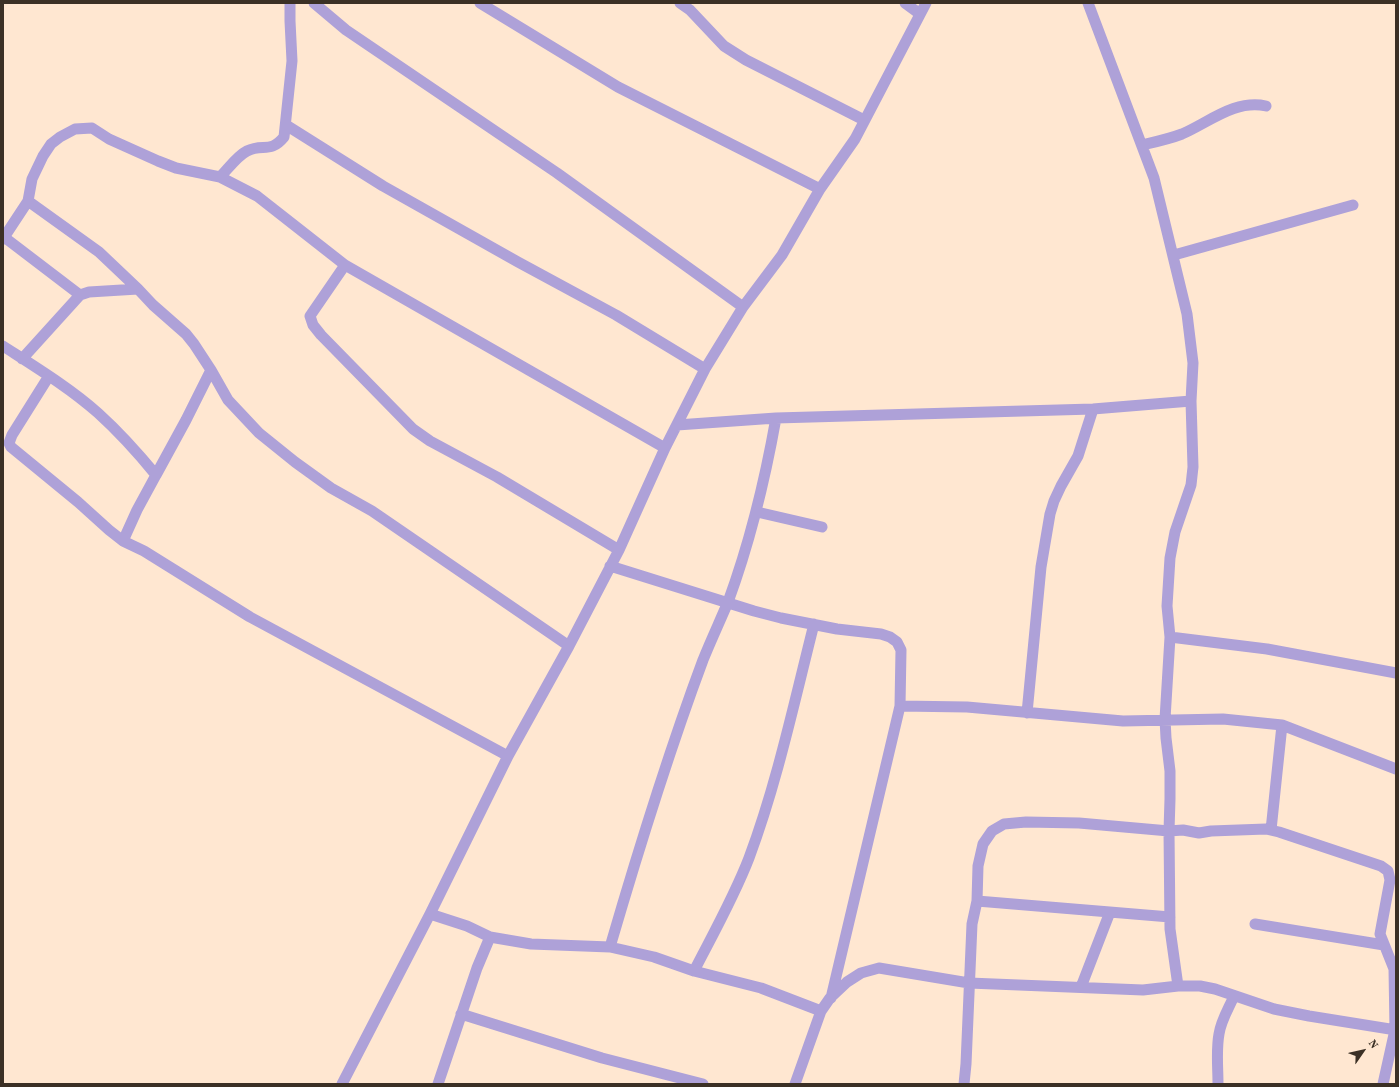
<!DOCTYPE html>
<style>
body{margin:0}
#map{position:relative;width:1399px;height:1087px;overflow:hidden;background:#ffe7d1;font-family:"Source Serif 4",serif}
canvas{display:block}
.frame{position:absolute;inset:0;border:4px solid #3b3025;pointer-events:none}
.north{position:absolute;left:1343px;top:1031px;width:40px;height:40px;-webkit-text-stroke:3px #ffe7d1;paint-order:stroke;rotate:56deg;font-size:11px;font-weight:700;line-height:16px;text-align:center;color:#3b3025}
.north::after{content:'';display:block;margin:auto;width:14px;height:18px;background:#3b3025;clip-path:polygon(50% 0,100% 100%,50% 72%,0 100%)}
</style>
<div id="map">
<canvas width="1399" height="1087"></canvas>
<div class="frame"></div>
<div class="north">N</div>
</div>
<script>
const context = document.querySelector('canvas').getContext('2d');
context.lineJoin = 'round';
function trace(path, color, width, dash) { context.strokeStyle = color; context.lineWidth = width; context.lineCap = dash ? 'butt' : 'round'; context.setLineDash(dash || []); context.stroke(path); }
trace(new Path2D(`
 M314,3L346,30L557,173L743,307
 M480,3L618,87L820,189
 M680,3L690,10L724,46L746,60L864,120
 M905,3L920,14
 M1088,3L1154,178L1187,314L1193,363L1191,401L1193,467L1191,485L1175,532L1170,558L1167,606L1170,637L1165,719L1166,738L1170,771V799L1169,831L1170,929L1178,986
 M286,125L383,186L518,262L616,315L705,369
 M1142,145C1155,142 1169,139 1182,134C1208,123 1235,99 1266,106
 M220,177C228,169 237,156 247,151C263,143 270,154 284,137L292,61L290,21V3
 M4,237L80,295
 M3,239L28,201
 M1174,255L1353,205
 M345,265L310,316L313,325L321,335L413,429L430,441L497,477L619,550
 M3,346C34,366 70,388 98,413C119,432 138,453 156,475L137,510L123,541L144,551L250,617L508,756
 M22,359L80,295L89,292L138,289
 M49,376L12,435L9,443L11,447L78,502L109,530L123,541
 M677,425L776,418L1093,409L1191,401
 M156,475L186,420L211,370
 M757,512L822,527
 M610,566L754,611L781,618L837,629L881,634L890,637L897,642L901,650L900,706L831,998
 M1170,637L1267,649L1396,673
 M569,646L372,511L331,488L295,462L259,433L228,400L211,370L194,344L186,334L153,305L138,289L99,252L28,201L32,179L43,156L51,144L60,137L75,129L92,128L109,139L158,161L176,168L220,177L257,196L345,265L665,448
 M900,706L967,707L1123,721L1223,719L1282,725
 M1027,713L1041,567L1050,514L1054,501L1061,486L1078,456L1093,409
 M1271,830L1282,725L1396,769
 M977,901L1170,917
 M430,914L467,926L490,937L531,944L610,947L654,957L694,971L761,988L821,1011
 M1255,924L1384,945
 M610,947C638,851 668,754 703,660C711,640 720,621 728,602C750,542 765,480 776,418
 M694,971C713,934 734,897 749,858C777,783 794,703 814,624
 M1081,987L1110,912
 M461,1014L602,1058L703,1084
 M342,1084L430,914L508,756L569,646L619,550L665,448L705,369L743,307L782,255L820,189L855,139L926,3
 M438,1084L477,968L490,937
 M795,1084L821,1011L830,998L847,982L861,973L879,968L969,983L1143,990L1178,986H1200L1215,989L1274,1009L1309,1016L1396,1030
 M964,1084L966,1064L972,924L977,901L978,866L983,844L992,831L1004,824L1026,822L1079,823L1169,831L1183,830L1199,833L1211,831L1266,829L1279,832L1381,866L1388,871L1390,880L1380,934L1394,969L1395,1030L1383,1084
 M1218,1084C1218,1067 1216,1050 1219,1034C1221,1020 1229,1008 1234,996`), '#aea1d8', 11);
</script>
